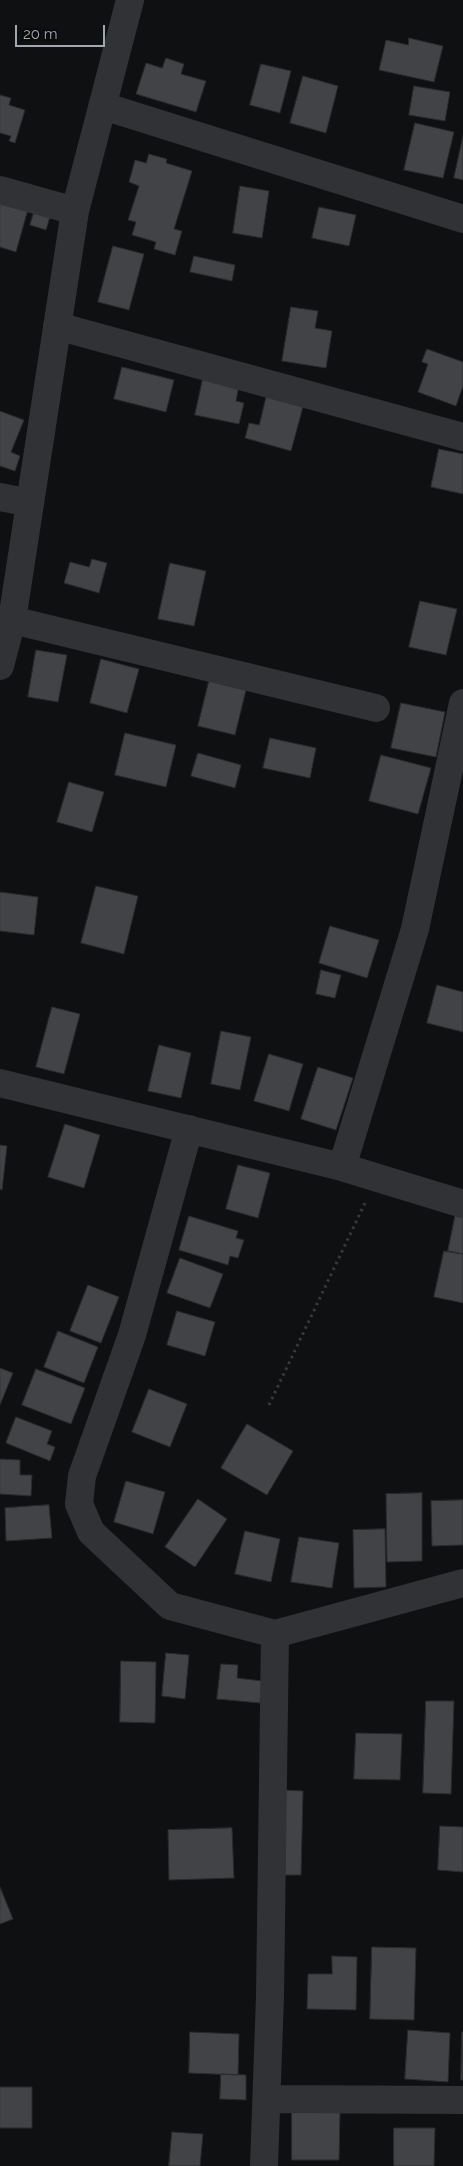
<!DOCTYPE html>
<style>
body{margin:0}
#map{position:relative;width:463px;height:2166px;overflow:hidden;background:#0f1011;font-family:Raleway,sans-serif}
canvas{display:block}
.scale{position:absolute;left:15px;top:25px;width:90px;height:22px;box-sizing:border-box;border:2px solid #a2a7b0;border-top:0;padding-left:6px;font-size:15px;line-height:18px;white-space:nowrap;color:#a2a7b0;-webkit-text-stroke:4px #0b0b0c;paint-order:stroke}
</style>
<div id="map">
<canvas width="463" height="2166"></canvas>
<div class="scale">20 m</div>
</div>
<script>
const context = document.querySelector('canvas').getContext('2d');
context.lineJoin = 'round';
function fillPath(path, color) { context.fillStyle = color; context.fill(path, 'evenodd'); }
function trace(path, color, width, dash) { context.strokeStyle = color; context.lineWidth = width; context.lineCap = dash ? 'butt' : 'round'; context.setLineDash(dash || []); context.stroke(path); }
const building = new Path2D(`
 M409,38L443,46L434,82L379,70L386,40L408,45Z
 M166,58L184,64L181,74L206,81L196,112L136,94L146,63L162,68Z
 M261,64L291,71L280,113L250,105Z
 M303,76L338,86L326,133L290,123Z
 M414,86L450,92L445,121L409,115Z
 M0,95L11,98L9,105L25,110L15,143L9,141L11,136L0,133Z
 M415,123L454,132L443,178L404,170Z
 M463,136V180L454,178Z
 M149,154L167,159L166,163L192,171L174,229L182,231L175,255L154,249L156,242L132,235L136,222L128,220L139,186L129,182L135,160L146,163Z
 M240,186L269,191L262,238L233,233Z
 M0,194L30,202L16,252L0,247Z
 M36,206L52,210L46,230L30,225Z
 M319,207L356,215L349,246L312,238Z
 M113,246L144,254L129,310L98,302Z
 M194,256L235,265L232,281L190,272Z
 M291,307L318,311L315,328L332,331L326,368L282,361Z
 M427,349L463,362V386L456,406L418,392L428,364L422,362Z
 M122,367L174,380L166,412L114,399Z
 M203,378L239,385L236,401L244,403L239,424L195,415Z
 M267,394L304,403L291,451L245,438L249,423L259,425Z
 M0,411L24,420L11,452L20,456L15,471L0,466Z
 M439,449L463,454V494L431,487Z
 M92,559L107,563L99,593L64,583L70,562L89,567Z
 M170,563L206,571L194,626L158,619Z
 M420,601L457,609L446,655L409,647Z
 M36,650L67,655L58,702L28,697Z
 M101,659L139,669L127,713L90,703Z
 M209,681L246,690L235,735L198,726Z
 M401,703L445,712L436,757L391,748Z
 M125,733L176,745L166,787L115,775Z
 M270,738L316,748L310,778L263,768Z
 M198,753L241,765L235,788L191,776Z
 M381,755L431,768L418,814L369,801Z
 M69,782L104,792L92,832L57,822Z
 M96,886L138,896L124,954L81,943Z
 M0,892L38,897L34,935L0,931Z
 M330,926L379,940L367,978L319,963Z
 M321,970L341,975L335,998L316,994Z
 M437,985L463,992V1032L427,1023Z
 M52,1007L80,1014L64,1074L36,1067Z
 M221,1031L251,1037L240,1090L211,1084Z
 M159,1045L191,1053L181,1098L148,1091Z
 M269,1054L303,1064L289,1111L254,1101Z
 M318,1067L353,1078L336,1130L301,1119Z
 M65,1124L100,1135L84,1188L48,1177Z
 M0,1145L7,1146L2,1190L0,1189Z
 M238,1165L270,1173L258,1218L226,1209Z
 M456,1212L463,1213V1254L448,1251Z
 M189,1216L238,1231L236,1238L244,1240L238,1258L230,1256L228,1265L179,1250Z
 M444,1251L463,1254V1303L434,1297Z
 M180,1258L223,1274L210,1308L167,1293Z
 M88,1285L119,1297L101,1343L70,1331Z
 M177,1311L215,1322L205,1356L167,1345Z
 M58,1331L98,1347L84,1383L44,1367Z
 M0,1368L13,1373L0,1405Z
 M36,1369L85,1388L71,1424L22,1405Z
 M149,1389L187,1404L170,1447L132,1432Z
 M16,1417L52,1431L47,1444L55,1447L50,1461L6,1443Z
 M247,1424L293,1451L267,1495L221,1468Z
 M0,1459L20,1460V1475H32L31,1496L0,1494Z
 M126,1481L165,1492L153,1534L114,1522Z
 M422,1493V1561L387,1562L386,1494Z
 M198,1499L227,1519L195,1567L165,1547Z
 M463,1500V1545L432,1546L431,1501Z
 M49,1505L52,1538L6,1541L5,1508Z
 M385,1529L386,1587L354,1588L353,1530Z
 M245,1531L280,1539L271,1582L235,1574Z
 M299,1537L339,1543L332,1588L291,1582Z
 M166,1653L189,1655L185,1699L162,1696Z
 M121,1661L156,1662L155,1723L120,1722Z
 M221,1664L238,1665L237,1678L262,1681L260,1703L217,1699Z
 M426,1701H454L451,1794L423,1793Z
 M356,1733L402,1734L400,1780L354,1779Z
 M282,1790L303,1791L301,1875H280Z
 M440,1826L463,1827V1872L438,1870Z
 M232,1828L234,1878L169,1880L168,1830Z
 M0,1887L13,1919L0,1924Z
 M372,1947L416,1948L414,2020L370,2019Z
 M332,1956L357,1957L356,2010L307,2009L308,1974H332Z
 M408,2030L450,2033L448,2082L405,2079Z
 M190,2032L239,2034L238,2075L189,2073Z
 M462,2032H463V2080H461Z
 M221,2074L246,2075V2100L220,2099Z
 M0,2087H32V2128H0Z
 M292,2111L340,2112L339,2160H292Z
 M394,2128H435L434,2166H394Z
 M172,2132L203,2134L200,2166H169Z`);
fillPath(building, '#414346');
trace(building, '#2a2a2c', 1);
trace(new Path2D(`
 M269,1405L365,1203`), '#37393c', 3, [2.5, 4]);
trace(new Path2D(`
 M103,106L463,219
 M0,190L75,211
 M57,326L463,437
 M0,497L30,503
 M12,620L376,708
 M0,666L12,620L75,211L130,0
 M0,1083L342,1167L463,1204
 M189,1129L132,1335L82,1476L79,1504L91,1532L170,1606L275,1634L463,1583
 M342,1167L415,929L463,703
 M267,2099L463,2100
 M264,2166L270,1996L275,1634`), '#313235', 28);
</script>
